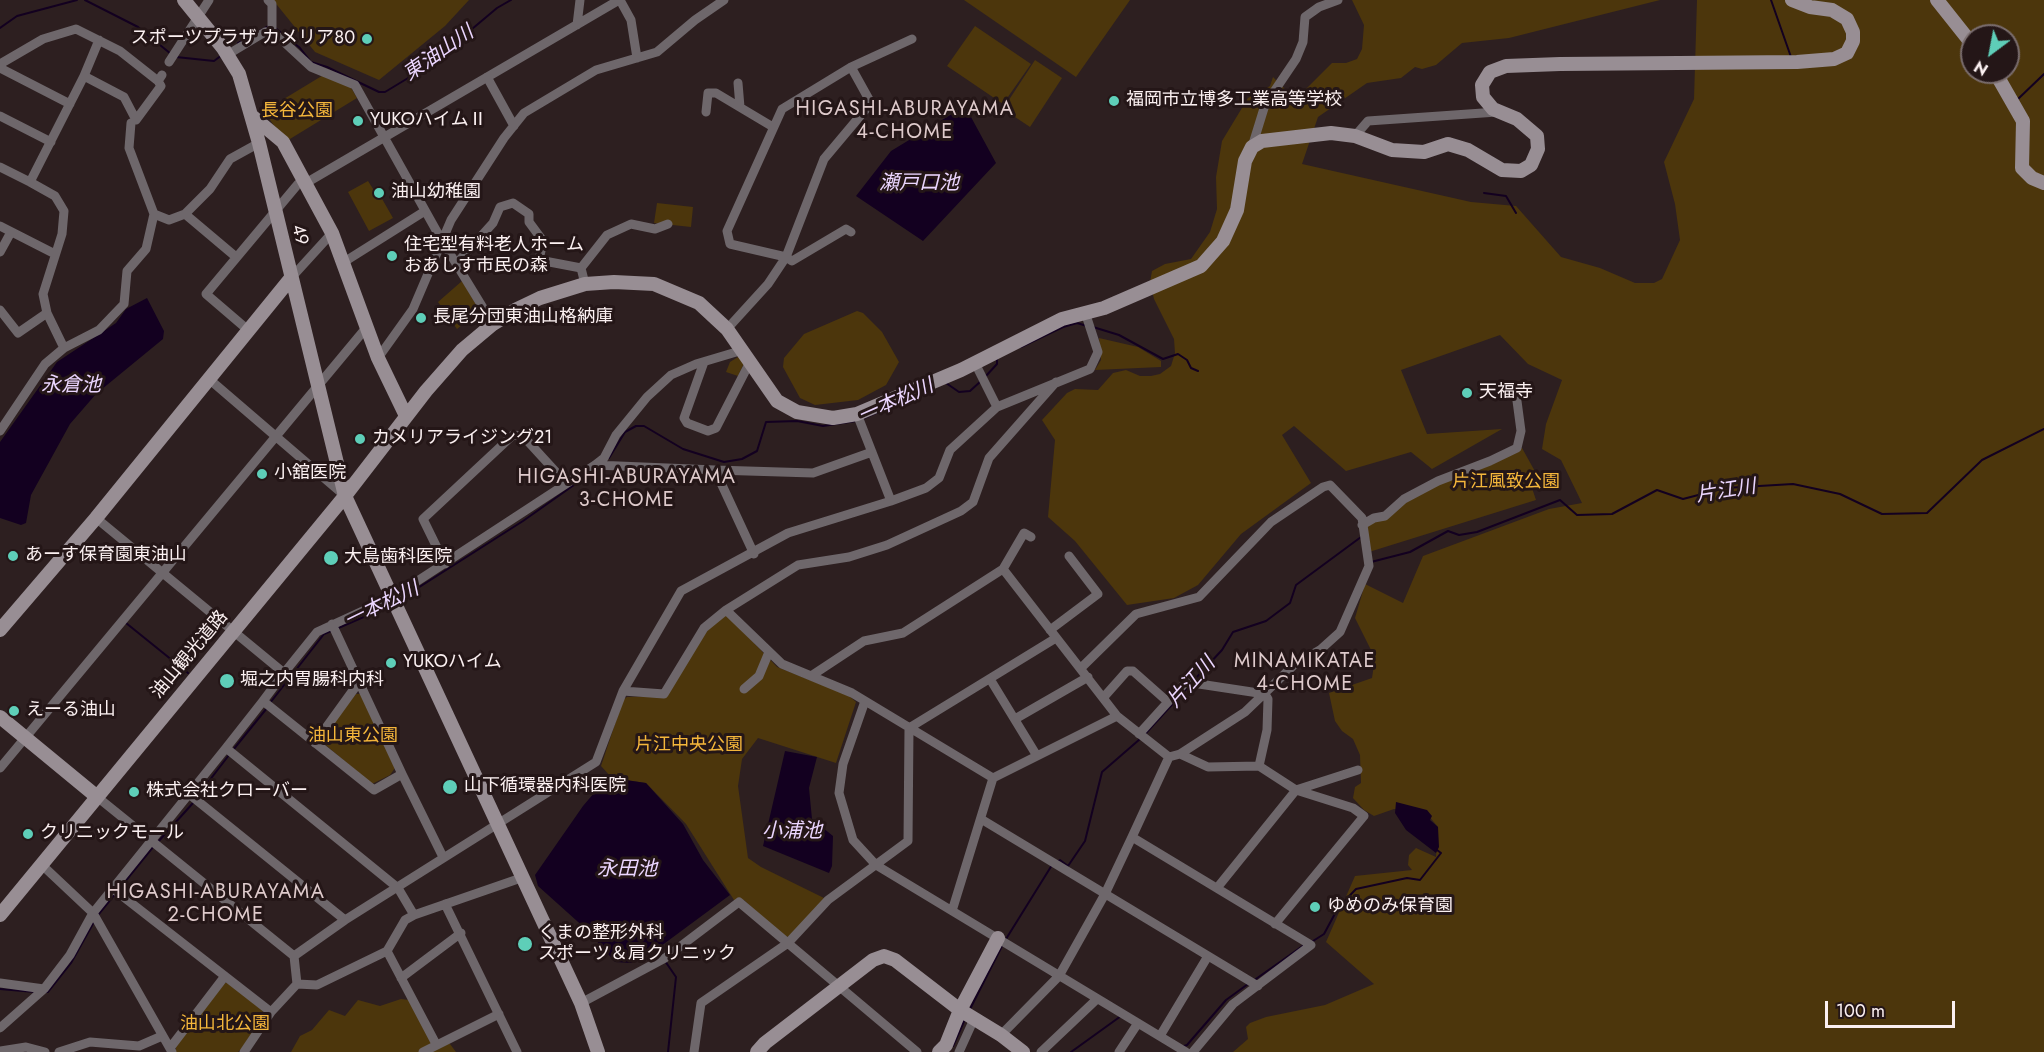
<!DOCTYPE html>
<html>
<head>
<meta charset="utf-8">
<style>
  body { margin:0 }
  #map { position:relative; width:2044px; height:1052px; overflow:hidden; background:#2d1f20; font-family:Jost,sans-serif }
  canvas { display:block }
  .north { position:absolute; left:1960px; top:24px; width:60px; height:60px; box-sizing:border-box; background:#241617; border:2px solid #7a6d6e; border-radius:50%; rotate:212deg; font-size:16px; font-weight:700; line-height:24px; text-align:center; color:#fbf0f1 }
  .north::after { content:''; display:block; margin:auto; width:21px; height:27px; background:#5eceb8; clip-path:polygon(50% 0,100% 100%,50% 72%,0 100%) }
  .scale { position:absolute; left:1825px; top:1001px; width:130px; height:27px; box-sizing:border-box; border:3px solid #fbf0f1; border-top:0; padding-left:8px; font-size:18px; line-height:21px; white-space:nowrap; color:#fbf0f1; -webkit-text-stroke:4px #241617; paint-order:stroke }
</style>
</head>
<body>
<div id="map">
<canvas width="2044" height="1052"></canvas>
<div class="north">N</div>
<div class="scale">100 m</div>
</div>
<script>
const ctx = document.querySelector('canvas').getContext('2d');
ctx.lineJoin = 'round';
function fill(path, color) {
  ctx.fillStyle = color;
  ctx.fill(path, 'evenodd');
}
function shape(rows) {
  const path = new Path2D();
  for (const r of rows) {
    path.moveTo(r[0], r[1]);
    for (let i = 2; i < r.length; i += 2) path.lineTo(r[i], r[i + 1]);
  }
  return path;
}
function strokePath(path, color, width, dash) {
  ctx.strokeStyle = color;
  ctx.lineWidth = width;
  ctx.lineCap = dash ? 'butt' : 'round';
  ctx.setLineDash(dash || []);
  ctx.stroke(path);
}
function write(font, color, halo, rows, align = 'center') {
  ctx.font = font + ' Jost,"Noto Sans JP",sans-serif';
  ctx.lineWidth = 6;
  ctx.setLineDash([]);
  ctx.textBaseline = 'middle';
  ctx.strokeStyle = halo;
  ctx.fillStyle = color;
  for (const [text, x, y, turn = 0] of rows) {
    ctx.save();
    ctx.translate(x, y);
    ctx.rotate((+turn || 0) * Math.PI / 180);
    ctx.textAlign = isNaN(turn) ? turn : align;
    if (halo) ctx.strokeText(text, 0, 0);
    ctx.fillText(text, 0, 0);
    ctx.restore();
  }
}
const green = shape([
  [273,0,469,0,445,26,379,80,315,52],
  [964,0,1130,0,1076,77],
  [1352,0,1660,0,1509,38,1462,43,1436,65,1422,69,1415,67,1401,78,1367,83,1318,117,1302,164,1471,202,1516,206,1561,257,1600,268,1635,283,1654,283,1662,279,1680,240,1675,204,1664,162,1694,99,1697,0,2044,0,2044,1052,1233,1052,1248,1039,1246,1027,1250,1023,1266,1017,1325,1005,1374,984,1326,942,1355,876,1412,870,1408,865,1409,855,1416,848,1436,857,1438,827,1428,815,1394,809,1374,816,1364,810,1353,798,1355,787,1361,783,1360,755,1353,739,1342,731,1335,721,1329,693,1372,678,1375,658,1355,618,1365,584,1403,603,1423,556,1549,509,1582,503,1561,460,1542,449,1546,424,1562,380,1528,364,1500,335,1401,370,1427,434,1502,429,1432,469,1411,452,1346,471,1294,426,1282,435,1311,483,1241,534,1198,585,1174,598,1127,605,1075,541,1048,517,1055,440,1042,420,1067,393,1075,389,1098,390,1113,373,1126,370,1140,376,1151,376,1160,374,1171,366,1175,353,1174,339,1154,299,1150,282,1152,271,1165,264,1191,259,1210,232,1217,209,1216,177,1222,141,1248,98,1270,86,1273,77,1287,91,1304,91,1332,63,1346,63,1357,59,1362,49,1364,25],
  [1972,36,2008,36,2008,72,1972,72],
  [975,26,1031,64,1003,104,947,66],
  [1035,60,1062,78,1030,127,1003,109],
  [325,74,350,86,357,98,285,142,264,111],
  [368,181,375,192,377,190,393,218,369,231,348,192],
  [657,203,693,207,691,227,654,223],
  [462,281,480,311,457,329,438,302],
  [857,311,863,313,882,332,899,362,886,385,858,400,815,405,800,398,783,367,784,358,804,334],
  [1099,338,1138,347,1161,361,1161,367,1095,370,1101,360],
  [741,355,746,359,738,376,726,372,730,362],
  [1522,448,1537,475,1531,485,1536,500,1369,552,1365,526,1437,484],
  [721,615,728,616,777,667,848,695,856,702,836,763,758,738,742,759,738,786,748,858,761,867,826,899,792,935,784,938,744,900,734,900,686,824,646,783,612,778,601,766,623,700,627,697,663,696,707,631],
  [356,694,361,694,395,768,390,775,372,784,322,742,321,738],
  [225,983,229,983,263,1011,261,1019,242,1048,238,1052,176,1052,176,1044],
  [401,999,409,1000,430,1040,450,1044,456,1052,291,1052,300,1036,312,1030,329,1010,345,1016,358,1000,380,1006]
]);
const water = shape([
  [965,106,996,163,923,241,856,196,891,151],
  [147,298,164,331,163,339,96,394,70,424,31,495,26,523,21,525,0,518,0,442,57,362,116,323,126,309],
  [785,751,817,757,809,788,812,819,833,836,832,866,829,873,763,846],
  [612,778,646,783,683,824,703,860,730,895,657,949,631,963,615,962,587,930,538,886,535,875,583,806,600,786],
  [1396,802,1427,810,1432,816,1430,820,1438,827,1439,847,1436,853,1406,830,1395,813]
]);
const stream = shape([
  [85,0,138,27,171,54],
  [1771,0,1791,57],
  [274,27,300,48,311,62,327,67,379,92,385,92,428,66,497,8,511,0],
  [0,28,17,16,77,0],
  [238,43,270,25],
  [176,57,214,61,222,55],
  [2018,99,2044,74],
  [1484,193,1506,196,1516,213],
  [1093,327,1119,335,1163,359,1178,354,1187,360,1191,368,1198,371],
  [1021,347,1063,327,1077,323,1087,326],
  [985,377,997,364,997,359],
  [946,383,959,392,970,391,981,381],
  [862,419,878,412],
  [609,458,625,432,636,426,644,426,683,449,724,462,742,459,757,451,766,422,797,421,823,426,856,421],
  [1371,562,1410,552,1448,531,1459,535,1477,532,1560,500,1577,515,1612,514,1657,490,1683,499,1725,488,1793,484,1840,494,1882,514,1927,513,1982,460,2044,429],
  [399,600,523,521,598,468],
  [126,623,188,673],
  [336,629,389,606],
  [1195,679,1222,650,1233,632,1266,621,1290,603,1296,585,1361,537],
  [270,703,324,634,331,631],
  [1146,733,1189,686],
  [233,750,267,708],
  [196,798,229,755],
  [157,843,193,803],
  [1057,862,1060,860,1068,866,1085,841,1102,772,1140,739],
  [119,889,153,847],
  [98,915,115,894],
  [1006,939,1052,865],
  [1313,941,1324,934,1338,908,1356,889,1407,878,1420,880,1441,853,1437,850],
  [657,949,662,956],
  [665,961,676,977,668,1052],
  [1253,981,1304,945],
  [0,989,35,992],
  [44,992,48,992,71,963,95,920],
  [969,1011,1003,944],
  [953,1046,965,1019],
  [1184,1046,1187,1045,1226,1000,1248,984],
  [1071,1052,1121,1016]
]);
const street = shape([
  [268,0,272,4,272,31],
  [620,0,631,20,637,58],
  [577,25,580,0],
  [227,55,265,32,272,31,311,67,355,85,441,239,493,324],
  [169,62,209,0],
  [0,64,43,39,76,29,120,51,158,81],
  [0,68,70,104],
  [84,76,99,40],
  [487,77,514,126],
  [738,83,740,107],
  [706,112,708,93,716,93,773,127],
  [0,116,51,142],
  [1355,136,1368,121,1497,112],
  [1252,147,1265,105,1296,59,1303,42,1305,17,1319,7,1338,0],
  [0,167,30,182],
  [154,214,169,220,185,214,210,189,230,159,259,143],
  [185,214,236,257],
  [0,226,55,254],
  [851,232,846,229,792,261,786,257,730,244,727,231,782,109,851,67,912,39],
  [0,252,11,232],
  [344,262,425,211],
  [456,264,493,223,500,207,513,203,529,214,529,222,543,241,539,260,581,268],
  [291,278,332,233],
  [585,284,581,268,607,235,631,224,655,229,668,224],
  [0,310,18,333,47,313],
  [727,329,768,284,786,257,824,159,871,103,851,67],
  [248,330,206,294,298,184,306,183,619,0],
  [64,348,99,330,124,304,127,271,146,249,154,214,129,148,131,123],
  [378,358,413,309,451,220,504,138,524,113,596,70,657,52,695,20,724,0],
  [704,362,684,418,687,423,708,431,716,428,750,362],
  [975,363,997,407],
  [209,379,344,495],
  [0,431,45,364,64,348,47,313,43,294,62,234,64,211,55,196,30,182,84,76,124,97,136,120,161,86,158,81,162,75],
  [595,465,715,470,754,554],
  [715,470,813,473,872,452],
  [891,501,926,488,939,478,950,450,997,407,1090,369,1098,352,1085,312],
  [96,518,284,673,263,701,374,790,402,774,443,857],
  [1362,525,1374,518,1385,516,1404,499,1438,481,1490,461,1517,448,1521,431,1517,401],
  [1031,537,1024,533,1003,569,1117,716,1169,757],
  [445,564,423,519,513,435,523,436,566,483],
  [332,624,402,774],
  [1050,630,1098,594,1069,556],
  [1081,668,1136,614,1199,597,1271,522,1323,487,1330,485,1362,518,1369,566,1340,632,1320,650,1294,665,1245,712,1180,754,1169,757,1132,837],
  [284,673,317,632,393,597,595,465,604,458,616,435,647,397,671,375,696,364,743,350],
  [811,676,864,641,903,633,1003,569],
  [990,679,1037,756],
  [744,689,759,676,769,652],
  [623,691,664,694,704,628,726,610],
  [1103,698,1127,671,1133,671,1168,702],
  [263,701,226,748,398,888,414,915],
  [865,701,843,764,839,793,853,840,876,865,1186,1052],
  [1015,719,1088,677],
  [1139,734,1186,682,1265,694,1268,699,1267,730,1259,766,1296,790,1353,808,1364,816,1275,924],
  [315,743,359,682],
  [1180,754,1208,767,1259,766],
  [0,768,366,328],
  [993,778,852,693,782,664,726,610,798,565,849,557,887,545,961,511,973,502,989,458,1056,382],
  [189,794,345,920],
  [96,796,294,956],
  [981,819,1258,986],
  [42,865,93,913,172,1052],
  [112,888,271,1012],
  [1217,888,1296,790,1358,770],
  [445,904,517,1052],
  [952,911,993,778,1117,716],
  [387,951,436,1044],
  [401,978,461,933],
  [0,983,44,989],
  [297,984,317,985,387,951,405,920,414,915,521,878],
  [581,1003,665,958,739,902,917,1052],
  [0,1028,44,989,70,955,93,913,226,748],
  [1001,1035,1059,976,1105,894,1132,837,1311,945,1233,1004,1193,1052],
  [1160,1036,1208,956],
  [170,1048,225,976],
  [0,1051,26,1047,45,1052],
  [59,1052,90,1042,139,1046,162,1036],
  [244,1052,271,1012,297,984,294,956,345,920,596,762,623,691,681,591,788,533,891,501,857,414],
  [423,1052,499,1014],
  [694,1052,701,1003,788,943,828,900,908,841,909,728,1056,638],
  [959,1052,974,1019],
  [1041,1052,1097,999],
  [1119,1052,1138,1023]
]);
const secondary = shape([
  [184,0,223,48,239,74,259,143,345,496,581,1003,598,1052],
  [1937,0,1972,44],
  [1995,72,2023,121,2022,168,2032,178,2044,183],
  [252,116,283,142,332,233,378,358,406,416],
  [0,630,96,518,291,278],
  [0,717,96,796],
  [0,915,345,496,426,391,462,350,493,324,517,309,540,298,585,284,614,282,654,284,699,303,727,329,777,401,797,412,833,418,857,414,961,370,1062,319,1104,308,1201,266,1223,241,1237,210,1245,161,1252,147,1262,141,1331,133,1355,136,1392,150,1424,152,1448,144,1468,150,1502,170,1521,171,1531,165,1538,149,1537,136,1517,119,1493,109,1483,97,1482,85,1490,72,1506,66,1560,64,1797,62,1834,59,1847,53,1853,41,1853,32,1847,19,1832,10,1810,7,1792,0],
  [757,1052,765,1043,873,960,884,956,895,960,960,1010,1001,1035,1023,1052],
  [939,1052,946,1045,960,1010,998,938]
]);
const markers = [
  [367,39,6,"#5eceb8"],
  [1114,101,6,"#5eceb8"],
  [358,121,6,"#5eceb8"],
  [379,193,6,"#5eceb8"],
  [392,256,6,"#5eceb8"],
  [421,318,6,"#5eceb8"],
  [1467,393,6,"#5eceb8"],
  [360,439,6,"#5eceb8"],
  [262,474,6,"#5eceb8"],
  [13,556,6,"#5eceb8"],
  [331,558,8,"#5eceb8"],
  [391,663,6,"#5eceb8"],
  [227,681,8,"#5eceb8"],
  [14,711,6,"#5eceb8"],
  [450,787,8,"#5eceb8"],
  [134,792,6,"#5eceb8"],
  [28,834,6,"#5eceb8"],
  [1315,907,6,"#5eceb8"],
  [525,944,8,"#5eceb8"]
];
const poiNames = [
  ["スポーツプラザ カメリア８０",355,39,"right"],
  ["福岡市立博多工業高等学校",1126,101],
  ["YUKOハイムⅡ",370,121],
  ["油山幼稚園",391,193],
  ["住宅型有料老人ホーム",404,246],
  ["おあしす市民の森",404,267],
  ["長尾分団東油山格納庫",433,318],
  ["天福寺",1479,393],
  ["カメリアライジング21",372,439],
  ["小舘医院",274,474],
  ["あーす保育園東油山",25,556],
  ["大島歯科医院",344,558],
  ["YUKOハイム",403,663],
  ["堀之内胃腸科内科",240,681],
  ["えーる油山",26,711],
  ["山下循環器内科医院",464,787],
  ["株式会社クローバー",146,792],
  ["クリニックモール",40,834],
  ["ゆめのみ保育園",1327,907],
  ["くまの整形外科",538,934],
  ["スポーツ＆肩クリニック",538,955]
];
const parkNames = [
  ["長谷公園",297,112],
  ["片江風致公園",1506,483],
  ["油山東公園",353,737],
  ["片江中央公園",689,746],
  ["油山北公園",225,1025]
];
const streetNames = [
  ["49",299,235,76],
  ["油山観光道路",190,655,-50]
];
const waterNames = [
  ["東油山川",439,54,-35],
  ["瀬戸口池",919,184],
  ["永倉池",71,386],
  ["一本松川",896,402,-24],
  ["片江川",1726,492,-9],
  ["一本松川",382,606,-26],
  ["片江川",1192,683,-48],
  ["小浦池",792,832],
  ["永田池",627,870]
];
const neighbourhoodNames = [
  ["HIGASHI-ABURAYAMA",905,110],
  ["4-CHOME",905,133],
  ["HIGASHI-ABURAYAMA",627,478],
  ["3-CHOME",627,501],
  ["MINAMIKATAE",1305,662],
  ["4-CHOME",1305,685],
  ["HIGASHI-ABURAYAMA",216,893],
  ["2-CHOME",216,916]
];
fill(green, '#4c360c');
fill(water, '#130020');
strokePath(stream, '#130020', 2);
strokePath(street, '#6e676b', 9);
strokePath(secondary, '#988e94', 14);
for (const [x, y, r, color] of markers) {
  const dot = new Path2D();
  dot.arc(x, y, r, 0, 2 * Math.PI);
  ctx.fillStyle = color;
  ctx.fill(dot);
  strokePath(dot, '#241617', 2);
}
write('18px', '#fbf0f1', '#241617', poiNames, 'left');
write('18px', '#f4b63b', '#241617', parkNames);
write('18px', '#fbf0f1', '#241617', streetNames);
write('italic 20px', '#ebd6ff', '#241617', waterNames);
ctx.letterSpacing = '1.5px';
write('20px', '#decacb', '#241617', neighbourhoodNames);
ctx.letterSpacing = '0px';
</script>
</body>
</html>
